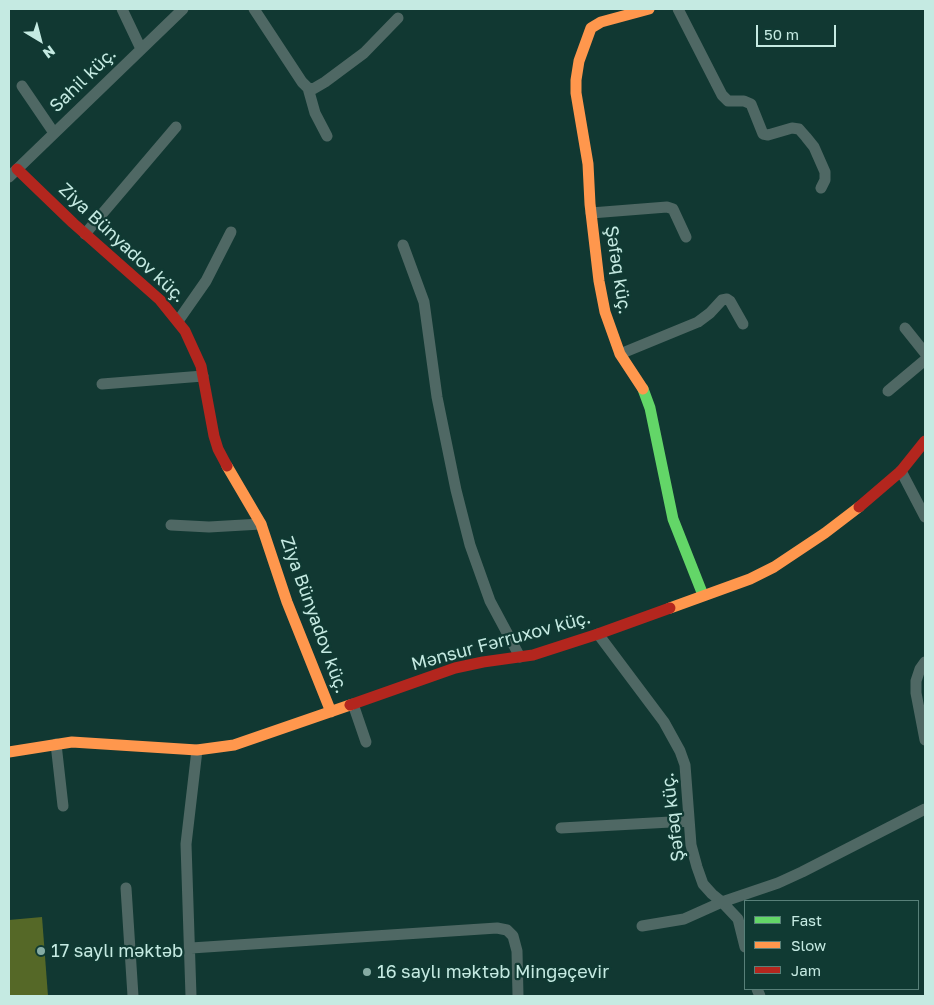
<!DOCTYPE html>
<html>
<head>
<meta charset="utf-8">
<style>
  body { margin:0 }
  #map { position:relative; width:934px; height:1005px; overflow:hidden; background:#113832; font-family:"Golos Text",sans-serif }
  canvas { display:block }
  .frame { position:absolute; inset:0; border:10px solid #c5eae2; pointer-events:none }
  .legend { position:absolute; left:744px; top:900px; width:175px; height:90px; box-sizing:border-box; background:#103a33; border:1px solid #588079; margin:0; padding:6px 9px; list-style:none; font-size:15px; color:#c5eae2 }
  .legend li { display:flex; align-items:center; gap:10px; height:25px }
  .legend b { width:25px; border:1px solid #588079 }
  .north { position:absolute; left:15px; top:15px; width:50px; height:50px; -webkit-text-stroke:4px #103a33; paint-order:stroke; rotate:143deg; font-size:14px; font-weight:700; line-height:20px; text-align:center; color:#c5eae2 }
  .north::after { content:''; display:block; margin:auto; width:18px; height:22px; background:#c5eae2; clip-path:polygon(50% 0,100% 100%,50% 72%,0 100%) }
  .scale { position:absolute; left:756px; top:25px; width:80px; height:22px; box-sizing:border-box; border:2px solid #c5eae2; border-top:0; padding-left:6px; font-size:15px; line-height:18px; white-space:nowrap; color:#c5eae2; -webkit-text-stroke:4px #103a33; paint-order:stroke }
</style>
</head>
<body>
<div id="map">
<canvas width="934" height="1005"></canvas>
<div class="frame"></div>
<ul class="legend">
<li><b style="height:6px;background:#63d668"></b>Fast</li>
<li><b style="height:6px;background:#ff974d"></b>Slow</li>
<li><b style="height:6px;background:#b3261e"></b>Jam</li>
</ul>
<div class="north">N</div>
<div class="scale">50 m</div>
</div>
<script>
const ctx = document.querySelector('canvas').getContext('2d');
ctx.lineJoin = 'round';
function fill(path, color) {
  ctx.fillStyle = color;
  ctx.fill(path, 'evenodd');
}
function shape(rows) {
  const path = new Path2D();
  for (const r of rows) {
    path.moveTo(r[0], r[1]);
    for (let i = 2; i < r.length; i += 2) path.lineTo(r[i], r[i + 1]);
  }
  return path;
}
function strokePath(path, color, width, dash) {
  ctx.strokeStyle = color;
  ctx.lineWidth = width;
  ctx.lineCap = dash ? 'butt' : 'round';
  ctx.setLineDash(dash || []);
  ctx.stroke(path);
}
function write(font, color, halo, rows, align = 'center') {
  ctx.font = font + ' "Golos Text",sans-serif';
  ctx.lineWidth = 4.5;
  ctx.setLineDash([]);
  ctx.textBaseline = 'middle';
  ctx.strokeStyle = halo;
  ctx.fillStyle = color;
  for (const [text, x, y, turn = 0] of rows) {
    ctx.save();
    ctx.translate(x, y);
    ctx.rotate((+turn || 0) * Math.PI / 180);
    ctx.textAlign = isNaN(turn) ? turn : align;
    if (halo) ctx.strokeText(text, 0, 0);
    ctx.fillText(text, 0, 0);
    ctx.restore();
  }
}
const green = shape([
  [42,917,48,996,9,996,9,920]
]);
const street = shape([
  [122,9,141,49],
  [254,9,302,82,308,88,313,89,325,82,364,53,398,18],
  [678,9,722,95,728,101,744,101,751,104,763,134,768,135,792,128,799,129,806,137,814,147,825,172,825,180,821,188],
  [22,86,54,133],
  [308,88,315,113,327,136],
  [9,177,183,9],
  [591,213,667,207,673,209,686,237],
  [85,234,176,127],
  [403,245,424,302,437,397,456,490,470,545,490,601,520,657],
  [178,321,206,281,231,232],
  [905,328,925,353],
  [620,354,698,322,710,313,722,300,727,299,730,301,743,324],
  [102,384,203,376],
  [888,391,925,360],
  [901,471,925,517],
  [171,525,209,527,261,524],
  [598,634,664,722,680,751,685,765,691,845,697,867,703,884,712,894,722,902,738,919,745,947],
  [925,662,920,669,916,681,916,693,925,740],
  [353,704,366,742],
  [56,744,63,806],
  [561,828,689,821],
  [126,888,133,996],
  [642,926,684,919,722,902,778,883,802,872,925,809],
  [191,948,497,928,507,930,513,936,517,951,518,996],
  [757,989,760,996],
  [191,996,186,844,197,750]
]);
const fast = shape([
  [643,389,650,408,673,519,703,595]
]);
const slow = shape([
  [643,389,620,354,605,312,599,281,590,204,588,164,576,93,576,80,579,61,591,28,601,22,649,9],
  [227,466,261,524,287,602,331,712],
  [670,608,750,579,774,567,825,533,859,507],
  [9,752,72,742,197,750,234,745,350,705]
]);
const jam = shape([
  [17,169,73,223,160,300,185,331,201,366,214,436,218,449,227,466],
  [859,507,901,471,925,441],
  [350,705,455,668,483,662,533,655,598,634,670,608]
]);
const markers = [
  [41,951,5,"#86aca4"],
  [367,972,5,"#86aca4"]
];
const streetNames = [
  ["Sahil küç.",83,80,-44],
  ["Ziya Bünyadov küç.",122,243,43],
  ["Şəfəq küç.",618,270,81],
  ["Ziya Bünyadov küç.",314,615,70],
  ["Mənsur Fərruxov küç.",501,641,-15],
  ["Şəfəq küç.",673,817,-97]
];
const poiNames = [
  ["17 saylı məktəb",51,951],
  ["16 saylı məktəb Mingəçevir",377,972]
];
fill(green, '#556827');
strokePath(street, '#4f6864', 11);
strokePath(fast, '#63d668', 11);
strokePath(slow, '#ff974d', 11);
strokePath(jam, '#b3261e', 11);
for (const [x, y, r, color] of markers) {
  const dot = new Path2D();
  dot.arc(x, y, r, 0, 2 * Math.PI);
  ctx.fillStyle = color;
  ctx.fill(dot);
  strokePath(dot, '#103a33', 2);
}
write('18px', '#c5eae2', '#103a33', streetNames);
write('18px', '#c5eae2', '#103a33', poiNames, 'left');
</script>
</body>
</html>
